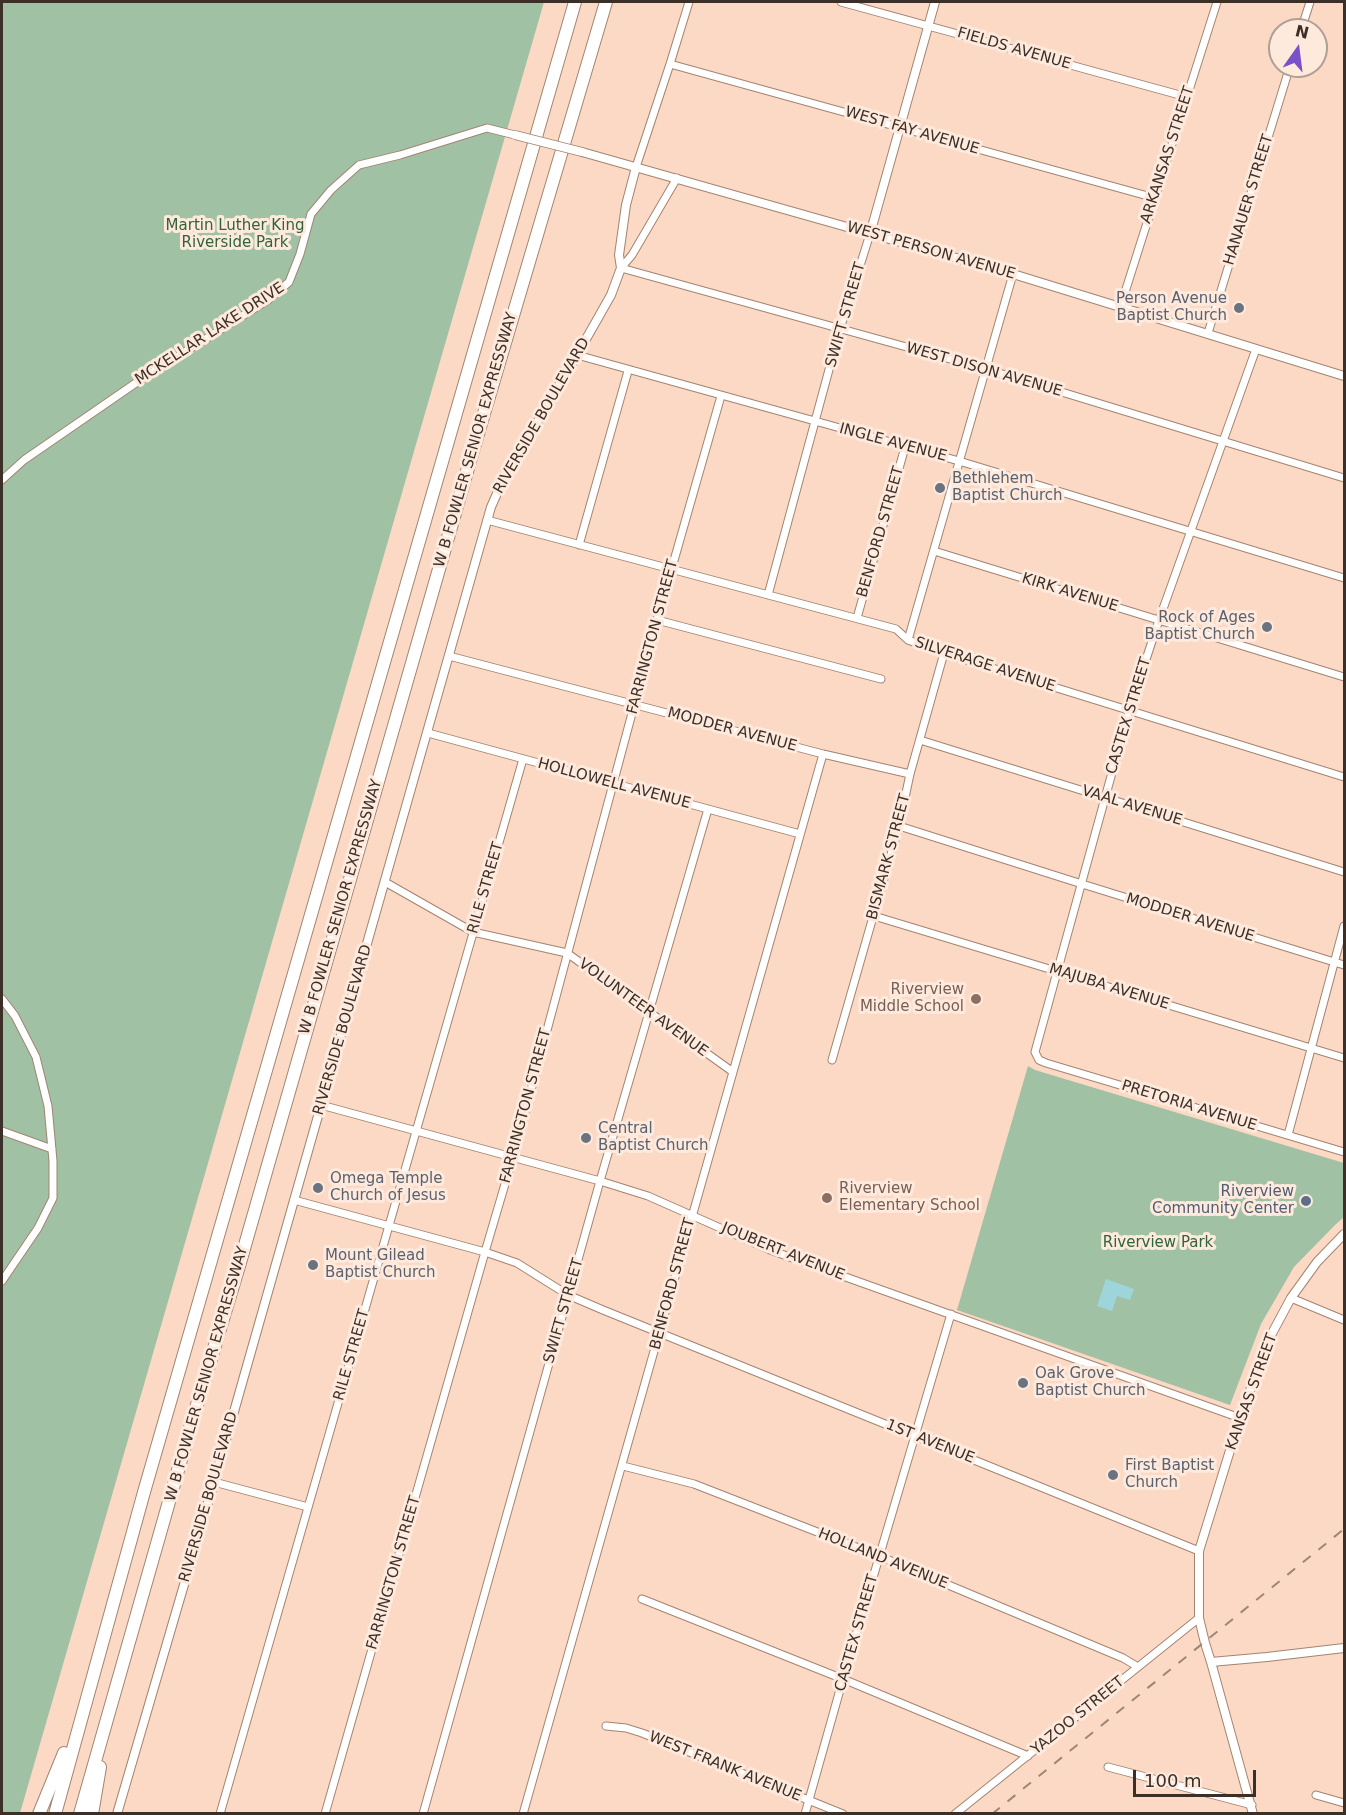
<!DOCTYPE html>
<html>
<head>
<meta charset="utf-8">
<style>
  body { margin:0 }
  #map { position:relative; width:1346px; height:1815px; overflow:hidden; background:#fbd9c4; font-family:"DejaVu Sans",sans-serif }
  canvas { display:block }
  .frame { position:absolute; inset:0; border:3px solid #3c2f27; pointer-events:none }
  .north { position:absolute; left:1268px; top:18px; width:60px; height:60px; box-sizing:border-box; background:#fee9dd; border:2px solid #b09f94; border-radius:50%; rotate:14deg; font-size:16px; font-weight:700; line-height:24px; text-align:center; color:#3c2f27 }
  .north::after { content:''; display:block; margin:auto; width:21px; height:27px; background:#7c50c9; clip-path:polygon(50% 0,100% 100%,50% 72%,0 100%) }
  .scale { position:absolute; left:1133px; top:1770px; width:123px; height:27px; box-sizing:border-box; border:3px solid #3c2f27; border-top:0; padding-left:8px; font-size:18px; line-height:21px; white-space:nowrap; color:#3c2f27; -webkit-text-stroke:4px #fee9dd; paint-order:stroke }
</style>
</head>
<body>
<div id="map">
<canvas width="1346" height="1815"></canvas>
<div class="frame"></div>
<div class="north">N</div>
<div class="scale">100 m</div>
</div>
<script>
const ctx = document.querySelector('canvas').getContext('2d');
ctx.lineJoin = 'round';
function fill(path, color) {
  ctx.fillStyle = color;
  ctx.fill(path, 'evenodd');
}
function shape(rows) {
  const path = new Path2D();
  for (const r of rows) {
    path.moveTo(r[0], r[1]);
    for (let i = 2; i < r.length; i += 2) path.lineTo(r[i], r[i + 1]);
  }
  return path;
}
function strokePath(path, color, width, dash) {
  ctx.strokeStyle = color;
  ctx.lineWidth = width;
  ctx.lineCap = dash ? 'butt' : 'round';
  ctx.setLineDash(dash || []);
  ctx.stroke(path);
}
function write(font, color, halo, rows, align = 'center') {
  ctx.font = font + ' "DejaVu Sans",sans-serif';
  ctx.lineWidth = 6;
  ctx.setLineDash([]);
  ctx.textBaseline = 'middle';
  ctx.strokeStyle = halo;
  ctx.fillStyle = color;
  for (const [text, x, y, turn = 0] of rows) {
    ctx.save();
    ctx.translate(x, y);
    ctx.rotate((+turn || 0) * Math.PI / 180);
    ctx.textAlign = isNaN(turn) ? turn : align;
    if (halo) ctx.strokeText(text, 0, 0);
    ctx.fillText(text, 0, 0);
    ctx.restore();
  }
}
const green = shape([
  [2,2,544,2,20,1813,2,1814],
  [1028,1066,1035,1070,1344,1163,1344,1217,1335,1225,1294,1267,1261,1324,1230,1405,957,1310]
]);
const water = shape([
  [1106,1279,1134,1289,1130,1300,1117,1296,1112,1311,1097,1306]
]);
const minor = shape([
  [841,2,1187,97],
  [1301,30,1310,2],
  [670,64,1155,198],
  [636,167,670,64,689,2],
  [677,178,632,255,621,268,986,369,1344,478],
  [1120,308,1217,2],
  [1208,333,1290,66],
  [1256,349,1159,620,1129,711,1035,1052,1039,1060,1046,1063,1344,1152],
  [577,355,959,461,1344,578],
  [2,480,24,460,143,378,268,300,289,282,300,254,311,214,331,190,359,165,400,155,487,128,515,135],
  [487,520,896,629,908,640,944,653,1344,777],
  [579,545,628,371],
  [934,551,1344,677],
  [768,595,840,329,870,234],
  [857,618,905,447],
  [657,620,881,679],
  [908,640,1013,274],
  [449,656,823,754,910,774],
  [428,733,800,834],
  [920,740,1344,872],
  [899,826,1082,884,1344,965],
  [385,882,473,932,567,953,733,1072],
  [874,916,1344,1058],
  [2,999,15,1016,36,1057,48,1106,53,1161,53,1198,38,1228,2,1281],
  [832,1060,899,826,910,774,944,653],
  [321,1105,600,1181,648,1196,770,1250,1240,1418],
  [2,1131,52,1149],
  [1288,1135,1344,926],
  [294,1200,485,1252,517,1263,568,1295,603,1310,1199,1551],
  [1291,1298,1344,1320],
  [623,1466,694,1484,879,1556,1123,1658,1138,1667],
  [214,1482,308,1507],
  [642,1599,843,1679,1028,1756],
  [606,1726,626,1728,642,1733,843,1814],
  [1108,1767,1252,1805],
  [1316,1795,1344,1803],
  [220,1814,523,759],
  [325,1814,485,1252,513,1157,657,620,721,396],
  [423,1814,600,1181,708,809],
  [523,1814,823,754],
  [805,1814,843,1679,951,1314],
  [955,1814,1199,1618]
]);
const tertiary = shape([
  [582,152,1013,274,1344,376],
  [870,234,935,2],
  [1211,1662,1267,1657,1344,1648],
  [117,1814,214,1482,491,507,503,480,577,355,611,295,621,268,619,255,626,205,636,167],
  [1253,1814,1211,1662,1205,1643,1199,1618,1199,1551,1240,1418,1269,1339,1291,1298,1317,1262,1344,1234]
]);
const motorway = shape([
  [39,1814,64,1753],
  [55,1814,144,1492,575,2],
  [80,1814,190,1428,239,1266,472,454,606,2],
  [92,1814,100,1767]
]);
const rail = shape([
  [992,1814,1344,1529]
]);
const tertiaryBridge = shape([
  [515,135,582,152]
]);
const markers = [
  [1239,308,6,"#6b7280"],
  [940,488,6,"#6b7280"],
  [1267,627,6,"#6b7280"],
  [976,999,6,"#8d6e63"],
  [586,1138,6,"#6b7280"],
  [318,1188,6,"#6b7280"],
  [827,1198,6,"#8d6e63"],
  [1306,1201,6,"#5c6f8a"],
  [313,1265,6,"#6b7280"],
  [1023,1383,6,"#6b7280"],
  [1113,1475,6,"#6b7280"]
];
const streetNames = [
  ["FIELDS AVENUE",1014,49,16],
  ["WEST FAY AVENUE",912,131,16],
  ["ARKANSAS STREET",1168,155,-72],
  ["HANAUER STREET",1249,200,-73],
  ["WEST PERSON AVENUE",931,251,16],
  ["SWIFT STREET",846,315,-74],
  ["MCKELLAR LAKE DRIVE",210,334,-33],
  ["WEST DISON AVENUE",984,370,16],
  ["RIVERSIDE BOULEVARD",542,416,-60],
  ["W B FOWLER SENIOR EXPRESSWAY",476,440,-74],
  ["INGLE AVENUE",893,443,15],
  ["BENFORD STREET",881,532,-74],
  ["KIRK AVENUE",1070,593,17],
  ["FARRINGTON STREET",653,637,-75],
  ["SILVERAGE AVENUE",985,665,18],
  ["CASTEX STREET",1129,716,-73],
  ["MODDER AVENUE",732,730,15],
  ["HOLLOWELL AVENUE",614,784,15],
  ["VAAL AVENUE",1132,806,17],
  ["BISMARK STREET",889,857,-75],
  ["RILE STREET",486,888,-74],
  ["W B FOWLER SENIOR EXPRESSWAY",341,907,-74],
  ["MODDER AVENUE",1190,918,17],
  ["MAJUBA AVENUE",1109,987,17],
  ["VOLUNTEER AVENUE",643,1008,36],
  ["RIVERSIDE BOULEVARD",343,1030,-74],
  ["FARRINGTON STREET",526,1106,-75],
  ["PRETORIA AVENUE",1189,1106,17],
  ["JOUBERT AVENUE",783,1252,22],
  ["BENFORD STREET",673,1284,-75],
  ["SWIFT STREET",564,1311,-74],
  ["RILE STREET",352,1355,-74],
  ["W B FOWLER SENIOR EXPRESSWAY",207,1374,-74],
  ["KANSAS STREET",1252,1392,-70],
  ["1ST AVENUE",930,1442,22],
  ["RIVERSIDE BOULEVARD",209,1497,-74],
  ["HOLLAND AVENUE",883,1559,22],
  ["FARRINGTON STREET",394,1573,-74],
  ["CASTEX STREET",857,1633,-74],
  ["YAZOO STREET",1078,1716,-39],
  ["WEST FRANK AVENUE",725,1767,22]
];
const parkNames = [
  ["Martin Luther King",235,226],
  ["Riverside Park",235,243],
  ["Riverview Park",1158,1243]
];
const worshipNames = [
  ["Person Avenue",1227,299,"right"],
  ["Baptist Church",1227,316,"right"],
  ["Bethlehem",952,479],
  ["Baptist Church",952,496],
  ["Rock of Ages",1255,618,"right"],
  ["Baptist Church",1255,635,"right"],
  ["Central",598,1129],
  ["Baptist Church",598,1146],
  ["Omega Temple",330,1179],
  ["Church of Jesus",330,1196],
  ["Mount Gilead",325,1256],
  ["Baptist Church",325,1273],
  ["Oak Grove",1035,1374],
  ["Baptist Church",1035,1391],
  ["First Baptist",1125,1466],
  ["Church",1125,1483]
];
const educationNames = [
  ["Riverview",964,990],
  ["Middle School",964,1007],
  ["Riverview",839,1189,"left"],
  ["Elementary School",839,1206,"left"]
];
const serviceNames = [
  ["Riverview",1294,1192],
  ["Community Center",1294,1209]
];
fill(green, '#a1c1a5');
fill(water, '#9dd5da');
strokePath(minor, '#a38471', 9);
strokePath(tertiary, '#a38471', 10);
strokePath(motorway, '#a38471', 14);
strokePath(minor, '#fff', 7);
strokePath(tertiary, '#fff', 8);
strokePath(motorway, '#fff', 12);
strokePath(rail, '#9e8677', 2, [10, 10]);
strokePath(tertiaryBridge, '#a38471', 10, []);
strokePath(tertiaryBridge, '#fff', 8);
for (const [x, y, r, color] of markers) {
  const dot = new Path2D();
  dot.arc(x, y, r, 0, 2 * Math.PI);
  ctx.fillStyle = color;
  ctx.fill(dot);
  strokePath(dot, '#fee9dd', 2);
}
write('15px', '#3c2f27', '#fee9dd', streetNames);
write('15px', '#30643a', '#fee9dd', parkNames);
write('15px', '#5b616d', '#fee9dd', worshipNames, 'left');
write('15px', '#785e54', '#fee9dd', educationNames, 'right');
write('15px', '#4e5e75', '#fee9dd', serviceNames, 'right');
</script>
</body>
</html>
